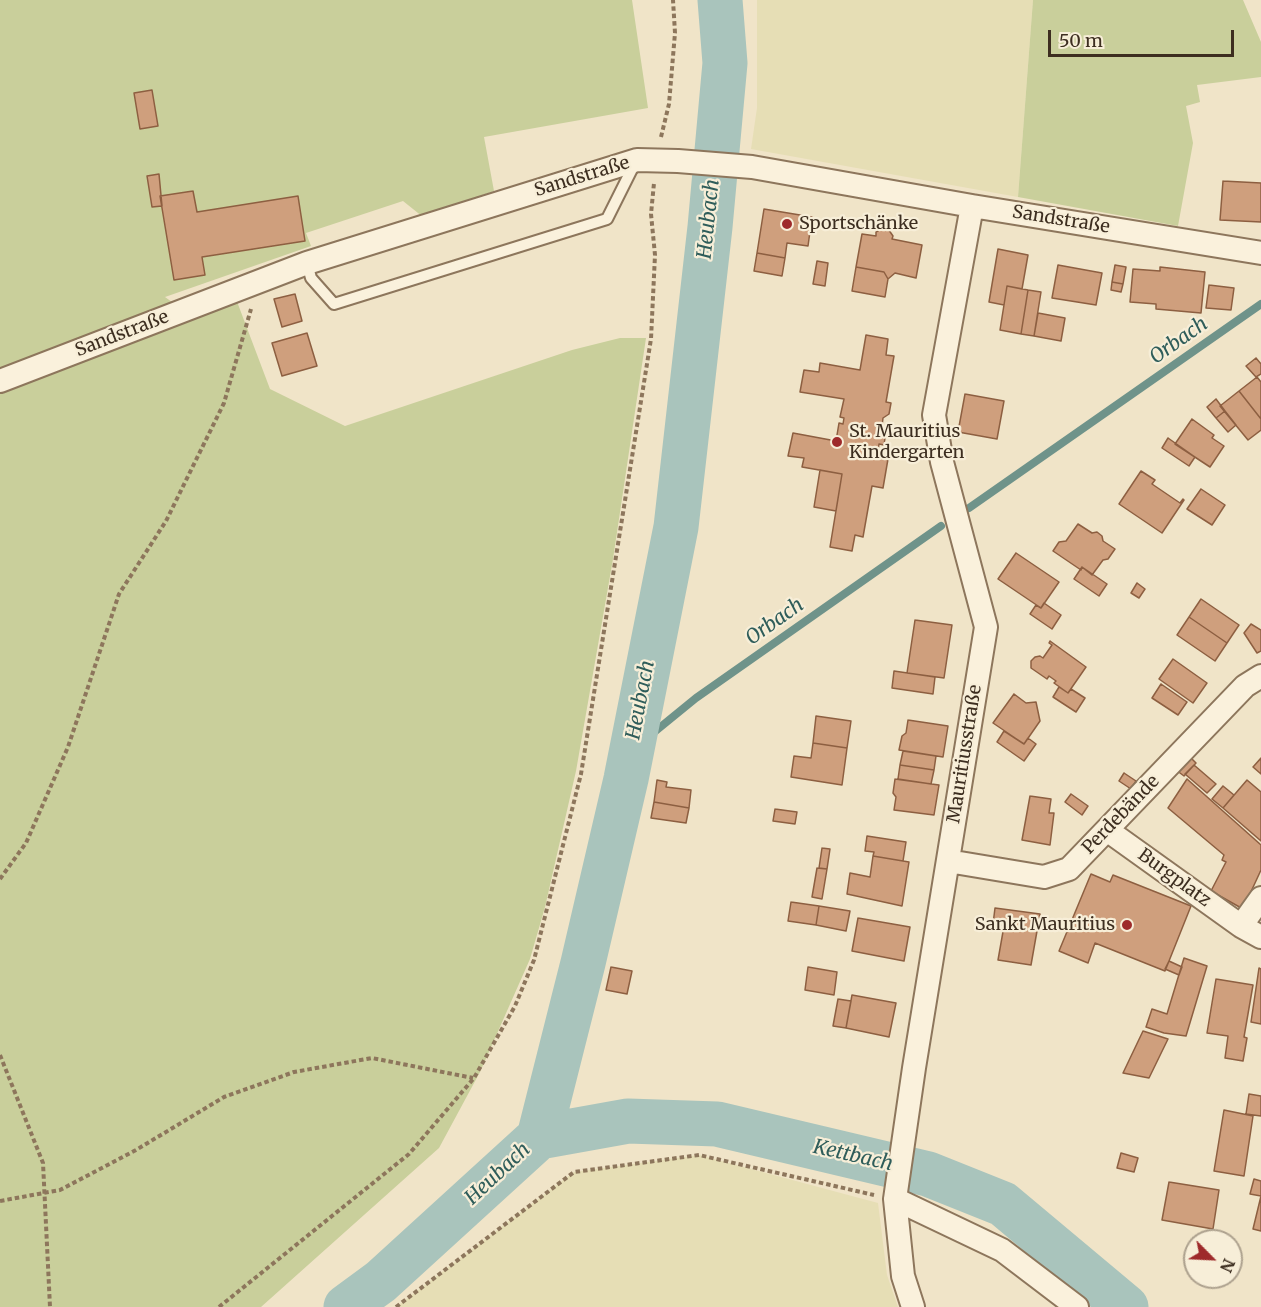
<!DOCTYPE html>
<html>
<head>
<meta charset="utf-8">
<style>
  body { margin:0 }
  #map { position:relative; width:1261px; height:1307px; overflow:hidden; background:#f0e4c8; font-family:Merriweather,serif }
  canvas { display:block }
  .north { position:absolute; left:1183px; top:1229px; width:60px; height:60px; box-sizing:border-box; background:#f7eed8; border:2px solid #ada18e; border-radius:50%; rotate:114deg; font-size:16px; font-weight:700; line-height:24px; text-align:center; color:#3d2e20 }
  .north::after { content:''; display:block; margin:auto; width:21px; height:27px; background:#9e2a2b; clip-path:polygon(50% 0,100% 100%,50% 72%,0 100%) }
  .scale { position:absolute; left:1048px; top:30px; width:186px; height:27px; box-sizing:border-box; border:3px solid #3d2e20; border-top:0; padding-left:8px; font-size:18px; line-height:21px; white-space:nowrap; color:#3d2e20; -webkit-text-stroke:4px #f7eed8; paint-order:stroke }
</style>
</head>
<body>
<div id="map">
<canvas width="1261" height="1307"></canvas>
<div class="north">N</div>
<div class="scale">50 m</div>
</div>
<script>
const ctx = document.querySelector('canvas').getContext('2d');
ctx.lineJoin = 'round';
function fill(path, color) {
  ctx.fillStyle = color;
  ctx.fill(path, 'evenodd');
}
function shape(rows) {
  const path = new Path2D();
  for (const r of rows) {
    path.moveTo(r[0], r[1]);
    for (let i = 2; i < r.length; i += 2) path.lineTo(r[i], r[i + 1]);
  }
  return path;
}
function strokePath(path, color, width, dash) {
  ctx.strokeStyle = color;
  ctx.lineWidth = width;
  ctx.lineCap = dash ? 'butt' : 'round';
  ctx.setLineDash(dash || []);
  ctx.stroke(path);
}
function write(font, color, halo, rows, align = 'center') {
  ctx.font = font + ' Merriweather,serif';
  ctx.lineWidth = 4.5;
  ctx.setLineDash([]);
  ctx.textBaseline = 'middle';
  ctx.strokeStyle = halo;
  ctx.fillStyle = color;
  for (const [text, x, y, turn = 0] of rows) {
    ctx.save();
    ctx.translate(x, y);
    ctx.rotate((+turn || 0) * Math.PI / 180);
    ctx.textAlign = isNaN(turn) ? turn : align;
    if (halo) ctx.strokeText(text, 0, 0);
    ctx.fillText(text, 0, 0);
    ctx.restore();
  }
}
const farmland = shape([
  [757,0,1033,0,1018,197,751,149,757,108],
  [699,1155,878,1203,887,1275,898,1307,396,1307,574,1172]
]);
const green = shape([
  [0,0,632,0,648,108,484,137,494,191,423,217,403,201,306,233,311,246,165,297,183,310,233,291,270,389,345,426,572,350,620,338,646,338,613,559,576,771,545,907,530,959,480,1072,439,1148,261,1307,0,1307],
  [1033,0,1243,0,1261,42,1261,77,1197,85,1200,102,1186,106,1193,143,1178,226,1018,197]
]);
const stream = shape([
  [969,508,1261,304],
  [631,751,696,698,941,526]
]);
const river = shape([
  [539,1137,628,1121,717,1124,928,1174,1003,1204,1126,1307],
  [346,1307,380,1282,539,1137,583,963,626,779,676,527,710,227,725,63,720,0]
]);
const building = shape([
  [152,90,158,126,140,129,134,93,152,90],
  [159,174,162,206,152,207,147,176,159,174],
  [1223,181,1261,183,1261,222,1220,220,1223,181],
  [193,191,197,212,298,196,305,241,202,257,205,275,174,280,160,196,193,191],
  [764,209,812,217,808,246,787,243,785,258,757,253,764,209],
  [886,226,893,236,892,239,922,245,916,278,895,273,888,279,884,272,856,267,862,234,876,236,876,232,886,226],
  [998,249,1028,255,1022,289,1007,286,1004,305,989,302,998,249],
  [757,253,785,258,782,276,754,271,757,253],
  [817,261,828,263,825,286,813,284,817,261],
  [1058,265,1102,273,1096,305,1052,298,1058,265],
  [1115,265,1126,267,1123,284,1112,282,1115,265],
  [856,267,884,272,888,279,885,297,852,291,856,267],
  [1160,267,1205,272,1201,313,1156,309,1156,304,1130,302,1133,269,1160,271,1160,267],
  [1112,282,1123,284,1121,292,1111,290,1112,282],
  [1209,285,1234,288,1231,310,1206,308,1209,285],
  [1007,286,1028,290,1021,334,1000,330,1007,286],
  [1028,290,1041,292,1034,336,1021,334,1028,290],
  [295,294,302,321,282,327,274,299,295,294],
  [1038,313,1065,318,1061,341,1034,336,1038,313],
  [307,333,317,366,282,376,272,343,307,333],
  [866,335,888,339,886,355,894,356,886,402,891,403,889,414,883,418,882,426,886,431,884,445,879,444,877,457,888,459,883,488,872,486,863,537,855,535,852,551,830,547,842,474,802,467,804,458,788,456,793,433,836,441,839,423,843,424,844,418,840,417,844,399,800,392,804,370,819,372,820,363,860,370,866,335],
  [1256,358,1261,364,1261,374,1256,377,1246,366,1256,358],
  [1257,377,1261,382,1261,419,1239,391,1257,377],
  [1239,391,1261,419,1261,430,1248,440,1220,406,1239,391],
  [965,394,1004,401,997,439,958,432,965,394],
  [1216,399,1225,411,1216,418,1207,407,1216,399],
  [1225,411,1236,425,1228,432,1216,418,1225,411],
  [1192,419,1214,435,1212,438,1224,446,1210,467,1175,444,1192,419],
  [1168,438,1195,457,1189,466,1162,448,1168,438],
  [820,470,842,474,836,511,814,507,820,470],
  [1141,471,1155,480,1152,484,1180,503,1183,499,1184,500,1162,533,1119,504,1141,471],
  [1201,489,1225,505,1212,525,1187,509,1201,489],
  [1078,524,1092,533,1097,532,1102,536,1103,541,1115,549,1108,559,1103,560,1092,575,1082,567,1081,570,1053,551,1059,542,1066,541,1078,524],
  [1016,553,1059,582,1041,608,998,579,1016,553],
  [1082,567,1107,584,1099,596,1074,579,1082,567],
  [1137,583,1145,589,1139,598,1131,593,1137,583],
  [1201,599,1239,625,1227,643,1189,617,1201,599],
  [1044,603,1061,615,1052,629,1030,614,1036,605,1041,608,1044,603],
  [1189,617,1227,643,1215,661,1177,635,1189,617],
  [915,620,952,625,944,678,907,673,915,620],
  [1251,624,1261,630,1261,651,1257,653,1244,633,1251,624],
  [1050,641,1086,667,1068,693,1054,683,1056,681,1049,676,1047,679,1031,668,1031,661,1035,657,1040,656,1043,658,1052,645,1049,643,1050,641],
  [1173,659,1207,683,1193,703,1159,679,1173,659],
  [894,671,935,677,933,694,892,688,894,671],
  [1161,684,1187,702,1178,715,1152,698,1161,684],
  [1059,687,1068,693,1071,689,1085,698,1076,712,1053,697,1059,687],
  [1014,694,1026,703,1036,702,1040,721,1024,744,993,723,1014,694],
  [816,716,851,721,847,748,813,743,816,716],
  [908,720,948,726,943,757,899,750,902,736,906,733,908,720],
  [1004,731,1024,744,1028,738,1036,744,1024,761,997,742,1004,731],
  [813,743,847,748,842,785,791,777,794,756,811,758,813,743],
  [903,751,936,756,934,770,900,765,903,751],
  [1189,756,1196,763,1184,776,1176,770,1189,756],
  [1261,758,1261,774,1253,767,1261,758],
  [900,765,934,770,931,784,898,779,900,765],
  [1194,765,1216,784,1207,793,1185,774,1194,765],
  [1124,773,1136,781,1131,789,1119,781,1124,773],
  [895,779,939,785,934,815,894,810,896,797,893,793,895,779],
  [1187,779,1261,845,1261,870,1243,909,1211,891,1226,862,1222,860,1224,855,1168,808,1187,779],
  [657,780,667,782,666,787,691,790,689,808,654,802,657,780],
  [1247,780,1261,792,1261,841,1223,808,1247,780],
  [1223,786,1234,795,1223,808,1212,799,1223,786],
  [1071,794,1088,806,1082,815,1065,802,1071,794],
  [1030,796,1051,799,1049,813,1054,813,1050,845,1022,840,1030,796],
  [654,802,689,808,686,823,651,818,654,802],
  [775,809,797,812,795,824,773,821,775,809],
  [867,836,906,842,903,861,873,856,874,852,865,851,867,836],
  [822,848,830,849,827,869,819,868,822,848],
  [873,856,909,862,902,906,847,894,850,873,870,877,873,856],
  [817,868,827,869,822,899,812,897,817,868],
  [1091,874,1110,882,1113,875,1191,906,1165,971,1095,943,1088,963,1059,951,1091,874],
  [791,902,819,906,816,925,788,921,791,902],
  [819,906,850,911,846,931,816,925,819,906],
  [995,908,1040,914,1031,965,998,960,1004,926,993,924,995,908],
  [858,918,910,927,904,961,852,951,858,918],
  [1184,958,1207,966,1186,1036,1164,1033,1146,1027,1152,1009,1167,1014,1184,958],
  [1169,961,1182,967,1179,975,1165,969,1169,961],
  [611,967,632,971,627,994,606,990,611,967],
  [808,967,837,972,834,995,805,990,808,967],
  [1259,968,1261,969,1261,1024,1251,1022,1259,968],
  [1216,979,1253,985,1244,1037,1247,1038,1243,1061,1225,1058,1228,1036,1207,1033,1216,979],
  [852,995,896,1003,889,1037,846,1028,852,995],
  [838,999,851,1001,846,1028,833,1026,838,999],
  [1143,1031,1168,1039,1149,1078,1123,1073,1143,1031],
  [1249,1094,1261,1096,1261,1116,1246,1114,1249,1094],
  [1224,1110,1253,1116,1244,1176,1214,1171,1224,1110],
  [1121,1153,1138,1158,1134,1172,1117,1168,1121,1153],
  [1254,1179,1261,1181,1261,1196,1250,1194,1254,1179],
  [1169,1182,1219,1190,1213,1229,1162,1220,1169,1182],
  [1261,1196,1261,1231,1253,1229,1261,1196]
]);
const path = shape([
  [661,137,669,104,675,33,673,0],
  [0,879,26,843,68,747,119,594,166,521,224,403,251,309],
  [0,1055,43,1163,50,1307],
  [0,1201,60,1190,136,1150,224,1097,294,1072,372,1058,473,1078],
  [219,1307,409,1154,474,1078,515,1006,534,960,581,774,651,339,655,255,651,214,654,183],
  [396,1307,574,1172,699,1155,874,1195]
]);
const lane = shape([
  [307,263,311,278,334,304,607,219,635,163]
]);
const street = shape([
  [0,381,307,263,637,160,678,161,752,167,972,206,1261,253],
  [1107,830,1241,926,1261,937],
  [948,861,1044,877,1069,869,1245,686,1261,676],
  [1241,926,1261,898],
  [895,1199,1002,1250,1077,1307],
  [913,1307,903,1276,895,1199,914,1068,986,627,942,462,934,415,972,206]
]);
const markers = [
  [787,224,6,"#9e2a2b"],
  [837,442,6,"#9e2a2b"],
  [1127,925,6,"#9e2a2b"]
];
const streetNames = [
  ["Sandstraße",582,177,-17],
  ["Sandstraße",1061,220,9],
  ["Sandstraße",122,334,-21],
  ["Mauritiusstraße",965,754,-81],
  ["Perdebände",1121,815,-46],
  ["Burgplatz",1174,878,36]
];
const poiNames = [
  ["Sportschänke",799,224],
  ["St. Mauritius",849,432],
  ["Kindergarten",849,453],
  ["Sankt Mauritius",1115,925,"right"]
];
const waterNames = [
  ["Heubach",709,219,-84],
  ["Orbach",1179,341,-35],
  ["Orbach",775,622,-35],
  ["Heubach",641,700,-79],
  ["Kettbach",853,1156,13],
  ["Heubach",498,1174,-43]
];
fill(farmland, '#e6deb5');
fill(green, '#c9cf9b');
strokePath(stream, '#6f938a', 8);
strokePath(river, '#a9c4bc', 45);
fill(building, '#cf9f7d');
strokePath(building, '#8d5f41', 1.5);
strokePath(lane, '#8d765c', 14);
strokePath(street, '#8d765c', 26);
strokePath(path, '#8d765c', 4, [4.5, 3]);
strokePath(lane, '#faf1dc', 10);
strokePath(street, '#faf1dc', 22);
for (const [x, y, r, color] of markers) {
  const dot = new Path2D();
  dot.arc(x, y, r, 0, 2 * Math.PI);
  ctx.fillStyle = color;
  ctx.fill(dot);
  strokePath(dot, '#f7eed8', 2);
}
write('18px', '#3d2e20', '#f7eed8', streetNames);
write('18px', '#3d2e20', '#f7eed8', poiNames, 'left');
write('italic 20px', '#2f5d5a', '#f7eed8', waterNames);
</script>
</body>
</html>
